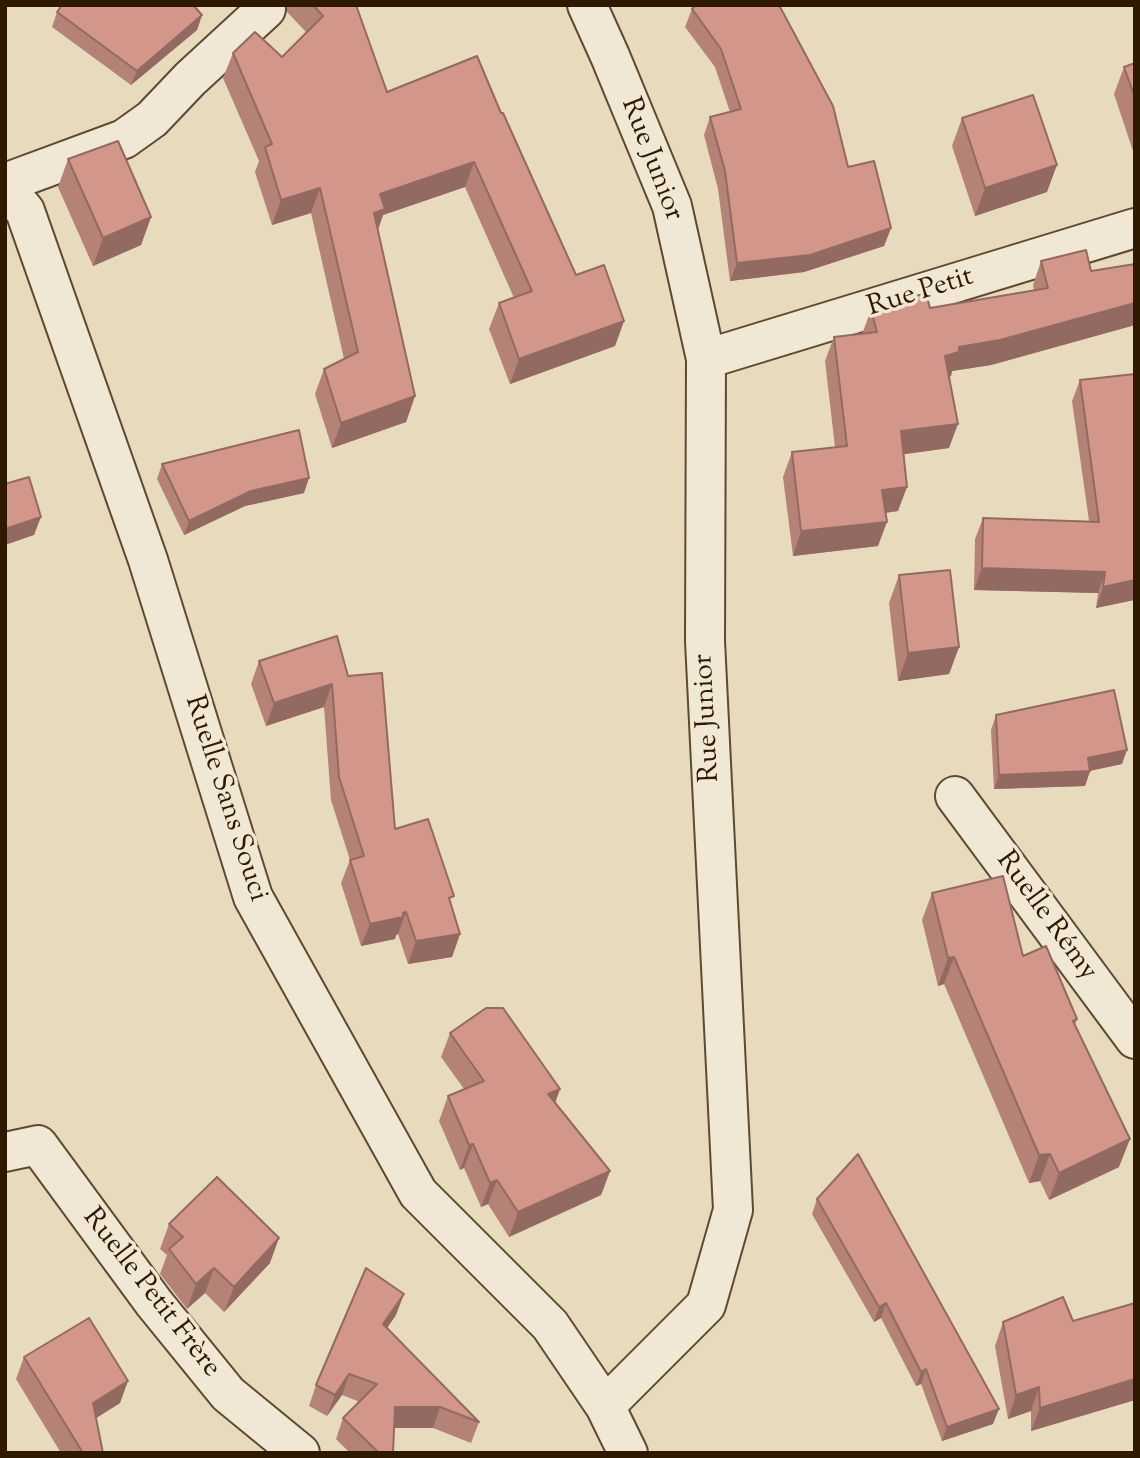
<!DOCTYPE html>
<html>
<head>
<meta charset="utf-8">
<style>
  body { margin:0 }
  #map { position:relative; width:1140px; height:1458px; overflow:hidden; background:#e8dbbd; font-family:"Sorts Mill Goudy",serif }
  canvas { display:block }
  .frame { position:absolute; inset:0; border:7px solid #2f1900; pointer-events:none }
</style>
</head>
<body>
<div id="map">
<canvas width="1140" height="1458"></canvas>
<div class="frame"></div>
</div>
<script>
const ctx = document.querySelector('canvas').getContext('2d');
ctx.lineJoin = 'round';
function shape(rows) {
  const path = new Path2D();
  for (const r of rows) {
    path.moveTo(r[0], r[1]);
    for (let i = 2; i < r.length; i += 2) path.lineTo(r[i], r[i + 1]);
  }
  return path;
}
function strokePath(path, color, width, dash) {
  ctx.strokeStyle = color;
  ctx.lineWidth = width;
  ctx.lineCap = dash ? 'butt' : 'round';
  ctx.setLineDash(dash || []);
  ctx.stroke(path);
}
function fill(path, color) {
  ctx.fillStyle = color;
  ctx.fill(path, 'evenodd');
}
function write(font, color, halo, rows, align = 'center') {
  ctx.font = font + ' "Sorts Mill Goudy",serif';
  ctx.lineWidth = 7;
  ctx.setLineDash([]);
  ctx.textBaseline = 'middle';
  ctx.strokeStyle = halo;
  ctx.fillStyle = color;
  for (const [text, x, y, turn = 0] of rows) {
    ctx.save();
    ctx.translate(x, y);
    ctx.rotate((+turn || 0) * Math.PI / 180);
    ctx.textAlign = isNaN(turn) ? turn : align;
    if (halo) ctx.strokeText(text, 0, 0);
    ctx.fillText(text, 0, 0);
    ctx.restore();
  }
}
const minor = shape([
  [587,5,610,56,672,206,706,359,705,641,733,1210,706,1305,605,1406],
  [5,183,124,139,152,119,190,79,266,9],
  [5,187,25,211,148,560,253,897,418,1193,550,1325,605,1406,628,1453],
  [706,359,1135,228],
  [955,796,1135,1039],
  [5,1152,38,1145,154,1303,228,1394,300,1453]
]);
const wall = shape([
  [287,5,356,5,387,92,501,113,576,275,624,321,615,346,510,384,489,329,499,303,514,298,465,187,383,215,378,230,415,396,406,422,332,448,315,394,324,369,344,359,311,213,272,225,255,172,259,161,223,78,233,53,282,57,306,32,287,12],
  [692,9,848,167,891,228,884,246,804,272,730,281,718,189,704,135,710,117,730,112,715,67,685,27],
  [57,12,202,15,197,30,131,85,52,27],
  [1135,63,1135,157,1114,94,1124,67],
  [962,118,1047,192,975,216,952,146],
  [68,159,151,217,141,245,93,266,58,187],
  [1041,261,1091,271,1135,264,1135,325,991,365,952,371,951,376,949,377,949,448,903,454,898,511,886,513,878,546,793,556,783,477,792,452,835,447,825,361,834,337,862,334,871,310,930,308,1034,290,1033,285],
  [1135,374,1135,616,1134,600,1096,608,1098,593,974,590,975,539,983,518,1089,521,1072,401,1080,380],
  [162,464,304,493,245,506,184,535,157,479],
  [899,575,959,647,949,674,898,681,889,603],
  [259,661,348,676,395,829,451,904,460,934,452,957,408,964,398,934,396,935,395,939,361,946,341,883,350,860,331,800,324,707,266,726,251,684],
  [996,715,1122,764,1090,771,1085,786,994,789,991,730],
  [932,893,1023,956,1077,1019,1075,1025,1119,1167,1049,1200,1040,1181,1029,1183,944,984,938,986,922,920],
  [450,1033,560,1089,555,1103,610,1171,601,1195,509,1237,488,1204,481,1207,464,1168,460,1170,439,1121,448,1096,464,1089,441,1057],
  [817,1199,993,1424,942,1441,921,1384,916,1386,881,1318,874,1322,812,1214],
  [169,1224,270,1263,224,1312,205,1293,187,1309,160,1274,167,1255,160,1249],
  [1135,1303,1135,1400,1031,1431,1031,1411,1008,1419,995,1346,1003,1322,1073,1321],
  [396,1315,387,1328,479,1422,471,1443,433,1428,394,1428,393,1453,350,1453,336,1439,343,1418,360,1402,342,1395,327,1416,309,1406,316,1385],
  [24,1357,120,1403,96,1418,103,1453,61,1453,16,1379]
]);
const shadedWall = shape([
  [202,15,197,30,131,85,137,71],
  [474,162,465,187,383,215,376,235,364,238,380,194],
  [1057,165,1047,192,975,216,985,188],
  [320,188,311,213,272,225,281,200],
  [151,217,141,245,93,266,103,238],
  [891,228,884,246,804,272,730,281,737,263],
  [1135,303,1135,325,991,365,952,371,951,376,936,380,945,356,959,347],
  [624,321,615,346,510,384,519,359],
  [415,396,406,422,332,448,341,423],
  [958,424,949,448,892,456,901,431],
  [309,478,304,493,245,506,184,535,189,521,251,491],
  [907,487,898,511,873,514,882,490],
  [41,517,34,535,5,545,5,529],
  [887,522,878,546,793,556,801,531],
  [982,568,1105,572,1098,593,974,590],
  [1135,580,1135,597,1134,600,1096,608,1103,587],
  [959,647,949,674,898,681,908,653],
  [332,684,324,707,266,726,274,703],
  [1127,750,1122,764,1088,771,1090,771,1085,786,994,789,999,775],
  [406,912,398,934,396,935,395,939,361,946,370,924],
  [460,934,452,957,408,964,416,941],
  [954,957,944,984,938,986,948,958],
  [560,1089,551,1114,548,1094],
  [1130,1139,1119,1167,1049,1200,1059,1173],
  [473,1144,464,1168,460,1170,469,1145],
  [1050,1154,1040,1181,1029,1183,1039,1155],
  [610,1171,601,1195,509,1237,518,1212],
  [497,1180,488,1204,481,1207,490,1183],
  [279,1238,270,1263,224,1312,234,1287],
  [214,1268,205,1293,187,1309,196,1284],
  [404,1294,396,1315,375,1345,383,1324],
  [886,1303,881,1318,874,1322,879,1307],
  [926,1369,921,1384,916,1386,921,1372],
  [349,1374,342,1395,327,1416,335,1395],
  [1135,1379,1135,1400,1031,1431,1040,1408],
  [128,1381,120,1403,85,1425,93,1403],
  [1039,1387,1031,1411,1008,1419,1016,1395],
  [395,1407,440,1407,433,1428,387,1428],
  [999,1409,993,1424,942,1441,947,1427]
]);
const building = shape([
  [62,5,193,5,202,15,137,71,57,12,62,5],
  [313,5,356,5,387,92,477,56,501,113,503,113,576,275,604,265,624,321,519,359,499,303,532,291,474,162,380,194,385,209,374,213,415,396,341,423,324,369,358,352,320,188,281,200,265,147,272,144,233,53,255,32,282,57,323,16,313,5],
  [696,5,779,5,833,106,848,167,874,161,891,228,810,255,737,263,725,171,710,117,741,109,721,49,692,9,696,5],
  [1135,63,1135,98,1124,67,1135,63],
  [1033,95,1057,165,985,188,962,118,1033,95],
  [118,141,151,217,103,238,68,159,118,141],
  [1086,250,1091,271,1135,264,1135,303,1000,340,959,347,959,352,945,356,958,424,901,431,907,487,882,490,887,522,801,531,792,452,847,446,834,337,877,332,871,310,926,293,930,308,1048,288,1041,261,1086,250],
  [1135,374,1135,580,1103,587,1105,572,982,568,983,518,1099,522,1080,380,1135,374],
  [299,430,309,478,251,491,189,521,162,464,299,430],
  [29,477,41,517,5,529,5,484,29,477],
  [950,570,959,647,908,653,899,575,950,570],
  [337,636,348,676,382,673,395,829,428,819,454,896,449,898,460,934,416,941,406,912,403,913,403,917,370,924,350,860,364,856,339,777,332,684,274,703,259,661,337,636],
  [1114,690,1127,750,1088,758,1090,771,999,775,996,715,1114,690],
  [1003,876,1023,956,1046,946,1077,1019,1073,1021,1130,1139,1059,1173,1050,1154,1039,1155,954,957,948,958,932,893,1003,876],
  [486,1008,503,1008,560,1089,548,1094,610,1171,518,1212,497,1180,490,1183,473,1144,469,1145,448,1096,484,1081,450,1033,486,1008],
  [858,1154,999,1409,947,1427,926,1369,921,1372,886,1303,879,1307,817,1199,858,1154],
  [217,1177,279,1238,234,1287,214,1268,196,1284,169,1249,183,1237,169,1224,217,1177],
  [366,1268,404,1294,383,1324,479,1422,440,1407,395,1407,393,1453,379,1453,343,1418,377,1384,349,1374,335,1395,316,1385,366,1268],
  [1063,1297,1073,1321,1135,1303,1135,1379,1040,1408,1039,1387,1016,1395,1003,1322,1063,1297],
  [89,1318,128,1381,93,1403,103,1453,83,1453,24,1357,89,1318]
]);
const streetNames = [
  ["Rue Junior",650,160,69],
  ["Rue Petit",921,294,-17],
  ["Rue Junior",709,718,-93],
  ["Ruelle Sans Souci",224,799,72],
  ["Ruelle Rémy",1045,917,54],
  ["Ruelle Petit Frère",150,1294,52]
];
strokePath(minor, '#5d4a2f', 42);
strokePath(minor, '#f0e8d4', 38);
fill(wall, '#b58277');
fill(shadedWall, '#936a61');
fill(building, '#d2978a');
strokePath(building, '#936a61', 2);
write('28px', '#2f1900', '#f0e8d4', streetNames);
</script>
</body>
</html>
